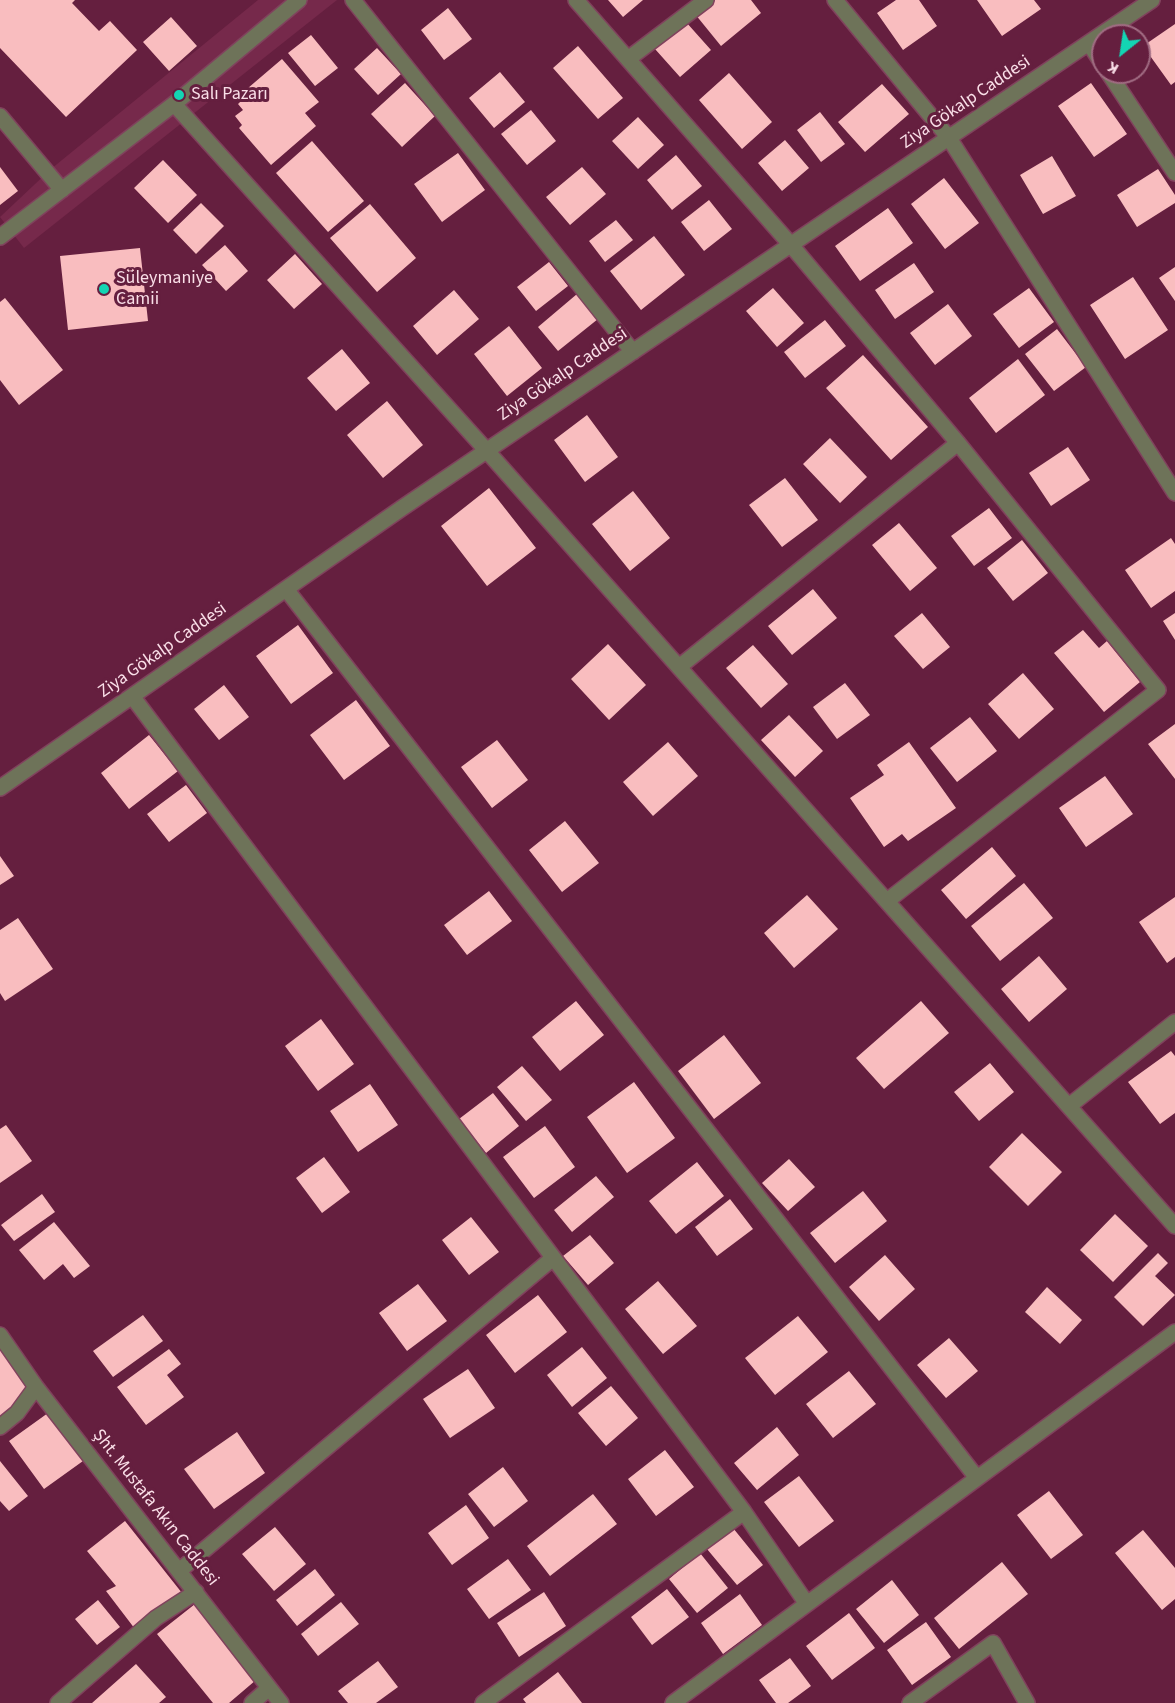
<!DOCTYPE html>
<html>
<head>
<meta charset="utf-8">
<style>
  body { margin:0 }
  #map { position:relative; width:1175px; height:1703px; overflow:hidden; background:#651f3f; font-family:"Source Sans 3",sans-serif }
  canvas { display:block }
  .north { position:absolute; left:1091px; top:24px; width:60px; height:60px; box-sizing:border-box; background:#651f3f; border:2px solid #a16c83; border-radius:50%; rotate:210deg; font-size:16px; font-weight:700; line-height:24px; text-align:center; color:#fadfe8 }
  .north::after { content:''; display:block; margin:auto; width:21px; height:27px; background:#13d5b3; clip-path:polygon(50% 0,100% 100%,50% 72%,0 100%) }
</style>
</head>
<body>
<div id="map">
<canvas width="1175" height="1703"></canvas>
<div class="north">K</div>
</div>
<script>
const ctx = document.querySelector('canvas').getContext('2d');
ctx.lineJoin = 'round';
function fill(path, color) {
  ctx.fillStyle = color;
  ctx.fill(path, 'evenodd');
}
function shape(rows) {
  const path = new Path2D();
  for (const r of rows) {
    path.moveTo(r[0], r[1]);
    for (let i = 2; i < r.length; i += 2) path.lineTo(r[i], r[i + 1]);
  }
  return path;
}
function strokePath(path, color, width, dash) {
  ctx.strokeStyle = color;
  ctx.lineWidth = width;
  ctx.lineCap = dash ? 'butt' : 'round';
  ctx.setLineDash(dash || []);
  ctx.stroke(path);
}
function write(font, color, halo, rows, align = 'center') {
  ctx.font = font + ' "Source Sans 3",sans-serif';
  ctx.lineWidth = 6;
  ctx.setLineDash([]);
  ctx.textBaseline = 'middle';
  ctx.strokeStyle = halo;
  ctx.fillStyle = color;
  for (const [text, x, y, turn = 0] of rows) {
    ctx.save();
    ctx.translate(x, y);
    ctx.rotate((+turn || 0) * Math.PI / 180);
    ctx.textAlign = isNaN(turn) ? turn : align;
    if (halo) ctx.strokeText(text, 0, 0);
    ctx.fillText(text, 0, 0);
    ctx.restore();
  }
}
const built = shape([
  [258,0,337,0,24,248,0,217,51,169]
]);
const building = shape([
  [0,0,75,0,72,3,99,31,110,21,137,50,66,117,0,48],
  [608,0,643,0,623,17],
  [713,0,751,0,761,13,721,46,695,14],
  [896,0,919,0,937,26,903,50,877,13],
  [977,0,1034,0,1041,9,1002,36],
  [448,8,472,39,444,60,421,30],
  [171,17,197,46,169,71,143,42],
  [686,22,711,50,680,77,655,49],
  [1175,24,1175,82,1171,85,1143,46],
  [311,35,338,68,315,86,288,53],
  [578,46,623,98,598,119,553,68],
  [377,48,401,74,378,95,354,69],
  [282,59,319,102,305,113,316,126,271,165,239,128,242,125,235,116,243,110,238,104,244,98,241,94],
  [500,72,525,102,494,128,469,98],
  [729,73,772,122,742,149,699,100],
  [405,83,435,116,402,147,371,114],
  [1091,83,1127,134,1094,157,1058,106],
  [882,84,909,114,865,152,838,122],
  [531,110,556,141,527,165,501,134],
  [820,112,845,144,821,162,797,130],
  [638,117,664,145,638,169,612,141],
  [785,140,809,168,782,191,758,163],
  [312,141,364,201,328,232,276,173],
  [458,153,485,190,442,222,414,184],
  [676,155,702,186,672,210,647,180],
  [1052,156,1076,196,1043,214,1020,175],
  [163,160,197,195,168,223,134,188],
  [0,167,18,191,0,205],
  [582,167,606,194,570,225,546,197],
  [1158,169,1175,195,1175,203,1137,227,1117,195],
  [944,178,979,223,945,249,911,204],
  [709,200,732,229,704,251,681,222],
  [201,203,224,226,196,254,173,230],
  [370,204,416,258,377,292,330,238],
  [888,208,913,243,860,281,835,246],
  [616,220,633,240,605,262,589,241],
  [654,236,685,275,641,310,610,271],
  [225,245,248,271,226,291,202,265],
  [140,248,148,321,68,330,60,256],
  [295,254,322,284,294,309,267,280],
  [549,262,568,286,536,311,517,287],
  [914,263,934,292,895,319,875,290],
  [1175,267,1175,301,1159,278],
  [1133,277,1168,330,1125,359,1090,305],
  [773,288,804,323,777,347,746,311],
  [1029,288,1054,322,1019,348,993,314],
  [454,290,479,319,437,355,413,326],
  [577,294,598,319,558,351,538,327],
  [5,298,63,370,19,405,0,380,0,302],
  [948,304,972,336,935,365,910,333],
  [825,320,846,346,805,378,784,352],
  [509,326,542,368,507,396,474,354],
  [1057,329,1086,367,1054,391,1025,354],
  [342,349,370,383,336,411,307,378],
  [863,355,928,427,891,460,826,388],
  [1018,359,1045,395,996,433,969,398],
  [387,401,423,445,383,478,347,435],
  [587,415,618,457,585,482,554,440],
  [830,438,867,477,840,503,803,464],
  [1068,447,1090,480,1051,506,1029,473],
  [785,478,818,520,782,547,749,505],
  [489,488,536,548,487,586,441,526],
  [633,491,670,538,630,571,592,524],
  [989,508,1012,538,974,566,951,536],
  [899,523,937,568,910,591,872,545],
  [1171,538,1175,544,1175,591,1151,608,1125,570],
  [1022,540,1048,573,1013,601,987,568],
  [813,589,837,618,792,655,768,626],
  [922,613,950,647,923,669,894,636],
  [1175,613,1175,640,1163,621],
  [298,625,333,673,291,704,256,656],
  [1083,630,1099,648,1107,641,1140,682,1104,712,1054,653],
  [608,644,646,685,609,720,571,679],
  [753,645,788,684,761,708,726,668],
  [1023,673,1054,709,1019,739,988,704],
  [845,683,870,715,837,739,813,707],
  [224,685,249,717,219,740,194,709],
  [356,700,390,746,344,780,310,735],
  [789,715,823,751,795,777,761,740],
  [970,717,997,751,957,782,930,748],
  [1175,724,1175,779,1148,744],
  [149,735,178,771,129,809,101,773],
  [497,740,528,780,492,808,461,767],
  [668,742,698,776,653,816,623,782],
  [909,742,956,808,908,841,902,834,884,847,850,798,884,775,877,765],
  [1105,776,1133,814,1086,847,1059,808],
  [186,785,207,813,169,842,147,814],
  [565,821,599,863,562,892,529,850],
  [992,847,1016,876,966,919,941,890],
  [0,856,14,876,0,885],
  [1024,883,1053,918,1000,961,971,926],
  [489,891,512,921,467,955,444,925],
  [807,895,838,929,794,968,764,933],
  [1175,897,1175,957,1167,963,1139,922],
  [18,918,53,969,5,1001,0,993,0,930],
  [1039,956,1067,989,1029,1022,1001,989],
  [576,1001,604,1035,560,1071,532,1037],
  [921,1001,949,1033,884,1089,856,1058],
  [321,1019,354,1064,318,1091,285,1046],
  [724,1035,761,1083,714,1119,678,1071],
  [1171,1051,1175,1056,1175,1113,1160,1124,1128,1082],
  [990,1063,1014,1092,979,1121,954,1092],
  [522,1066,552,1100,526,1121,497,1087],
  [634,1082,675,1138,627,1173,587,1117],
  [370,1084,398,1125,358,1152,330,1111],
  [493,1093,519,1126,486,1153,459,1119],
  [6,1125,32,1161,0,1183,0,1129],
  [545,1126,575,1167,534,1198,503,1157],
  [1022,1133,1062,1172,1028,1206,989,1167],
  [324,1157,350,1192,322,1213,296,1178],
  [789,1159,815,1187,788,1211,762,1183],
  [697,1162,724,1196,676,1234,649,1201],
  [596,1176,614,1197,572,1232,554,1210],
  [863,1191,887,1221,835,1263,810,1233],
  [42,1194,55,1212,14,1241,1,1225],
  [730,1199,753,1229,717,1256,695,1227],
  [1115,1214,1148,1246,1113,1282,1080,1250],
  [471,1217,499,1252,469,1275,442,1240],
  [54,1222,90,1266,74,1278,63,1264,44,1280,19,1250],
  [590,1235,614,1263,588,1285,563,1256],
  [1158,1253,1168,1263,1155,1276,1175,1295,1143,1326,1114,1297],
  [885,1255,915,1289,879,1321,849,1287],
  [658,1281,697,1326,663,1354,625,1309],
  [418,1284,447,1321,407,1351,379,1313],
  [1047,1287,1082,1320,1060,1344,1025,1312],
  [538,1295,567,1332,515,1373,486,1335],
  [143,1315,163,1341,113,1377,93,1351],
  [798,1316,828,1352,775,1395,745,1358],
  [949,1338,978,1371,946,1398,917,1365],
  [0,1346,34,1392,0,1417],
  [582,1347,607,1378,572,1407,547,1375],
  [169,1349,181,1364,167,1375,184,1397,146,1425,117,1387],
  [468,1369,495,1408,450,1438,423,1399],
  [849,1371,876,1404,833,1438,806,1404],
  [611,1386,638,1418,606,1446,578,1413],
  [48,1413,83,1461,44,1489,9,1441],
  [777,1427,799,1455,757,1490,734,1463],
  [237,1432,265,1473,214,1509,184,1469],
  [665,1450,694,1487,656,1516,628,1479],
  [0,1461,28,1496,9,1511,0,1501],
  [503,1467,528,1501,494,1527,468,1494],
  [799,1476,834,1521,799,1547,764,1502],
  [1049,1491,1083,1535,1051,1559,1017,1515],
  [593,1494,617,1524,550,1576,527,1546],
  [466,1505,489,1538,452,1565,428,1533],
  [125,1521,182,1593,135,1629,106,1591,116,1586,87,1551],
  [275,1527,306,1564,274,1591,242,1554],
  [733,1528,763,1565,737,1585,707,1549],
  [1143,1530,1175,1568,1175,1599,1162,1610,1115,1553],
  [700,1553,728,1588,697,1613,669,1579],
  [508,1559,531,1590,489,1619,467,1589],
  [1002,1562,1028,1594,959,1649,934,1618],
  [315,1569,335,1595,297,1626,276,1600],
  [892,1580,919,1615,884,1643,856,1609],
  [667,1589,689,1617,652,1645,631,1617],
  [544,1592,566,1626,519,1657,497,1623],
  [740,1594,762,1625,723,1654,701,1623],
  [98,1600,120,1627,97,1645,75,1619],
  [341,1602,359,1624,318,1656,301,1634],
  [195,1604,256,1680,229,1703,213,1703,157,1634],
  [849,1613,875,1648,832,1680,806,1646],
  [926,1622,951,1657,912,1685,887,1650],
  [790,1658,811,1686,788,1703,776,1703,759,1680],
  [378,1661,398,1687,376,1703,348,1703,338,1691],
  [136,1664,166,1697,159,1703,92,1703],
  [558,1672,582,1703,526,1703,523,1699]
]);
const minor = shape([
  [353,0,633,352],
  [576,0,791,245,958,443,1158,690,887,901],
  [835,0,949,138,1175,493],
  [1089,43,1103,65],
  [628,59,706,0],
  [1108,72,1175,173],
  [174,104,487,451,1175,1226],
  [0,116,62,190],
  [0,237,174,104,299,0],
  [286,589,977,1478],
  [679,667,958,443],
  [132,696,744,1512,807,1604],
  [0,788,402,508,1152,0],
  [1069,1106,1175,1022],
  [0,1335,36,1387,281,1703],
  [0,1427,17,1413,36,1387],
  [179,1571,553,1258],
  [58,1703,156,1618,196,1592],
  [252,1703,269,1688],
  [483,1703,744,1512],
  [673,1703,1175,1332],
  [910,1703,993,1643,1027,1703]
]);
const markers = [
  [179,95,6,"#13d5b3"],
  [104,289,6,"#13d5b3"]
];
const poiNames = [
  ["Salı Pazarı",191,95],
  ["Süleymaniye",116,279],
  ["Camii",116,300]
];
const streetNames = [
  ["Ziya Gökalp Caddesi",966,103,-34],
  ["Ziya Gökalp Caddesi",563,375,-34],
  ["Ziya Gökalp Caddesi",163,651,-35],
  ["Şht. Mustafa Akın Caddesi",155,1508,52]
];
fill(built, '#76294b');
fill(building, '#f9bdbf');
strokePath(minor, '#80425d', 18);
strokePath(minor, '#6e7359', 15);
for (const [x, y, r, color] of markers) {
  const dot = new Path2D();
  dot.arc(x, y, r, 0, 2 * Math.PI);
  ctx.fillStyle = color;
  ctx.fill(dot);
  strokePath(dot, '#651f3f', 2);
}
write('18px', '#fadfe8', '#651f3f', poiNames, 'left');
write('18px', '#fadfe8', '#651f3f', streetNames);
</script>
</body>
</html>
